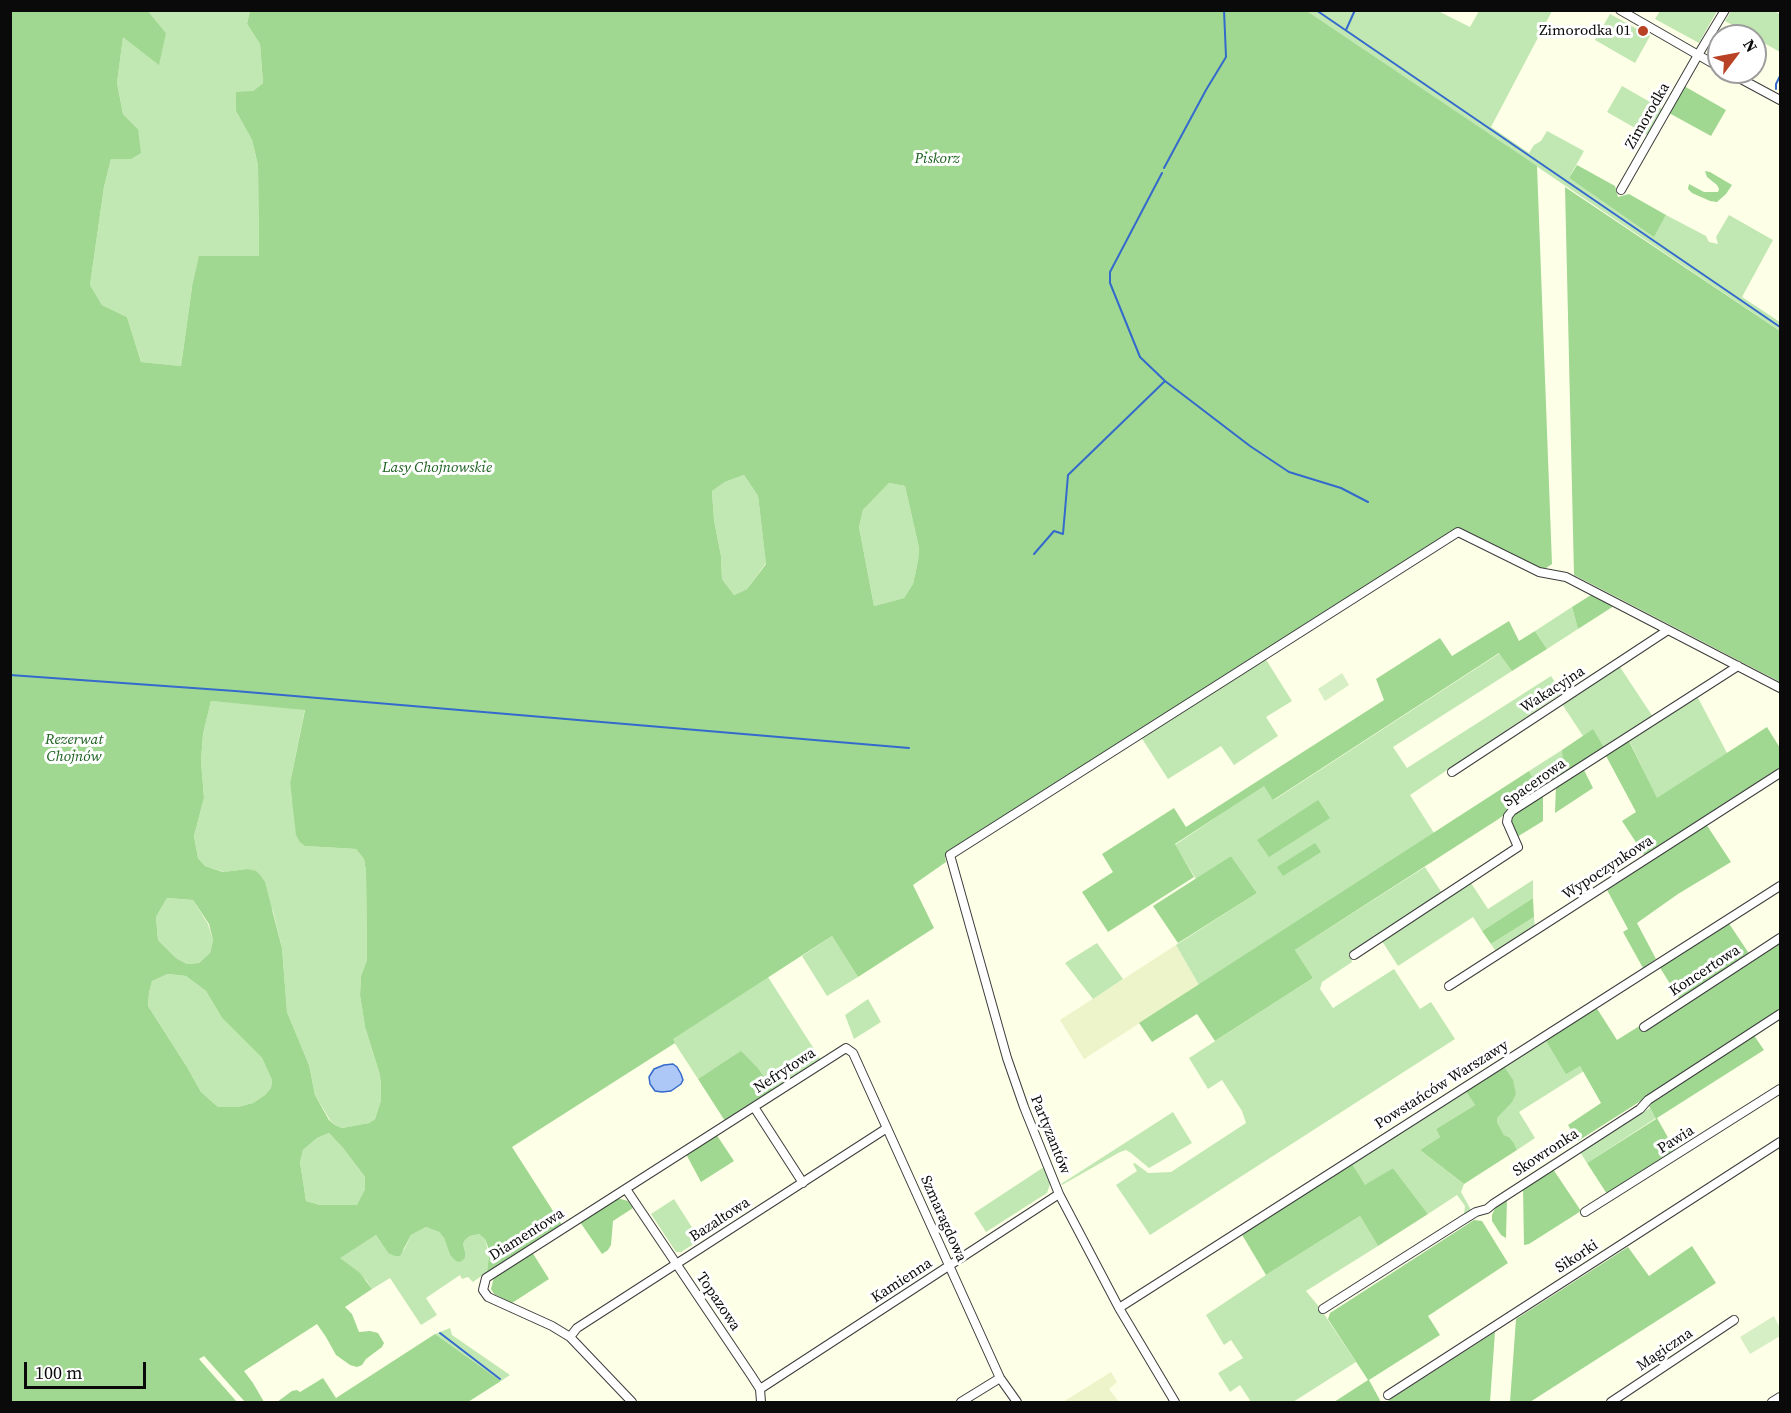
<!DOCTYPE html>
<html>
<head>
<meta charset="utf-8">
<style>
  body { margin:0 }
  #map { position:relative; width:1791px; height:1413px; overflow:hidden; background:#feffe7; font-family:"Source Serif 4",serif }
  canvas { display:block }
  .frame { position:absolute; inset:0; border:12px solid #0a0a0a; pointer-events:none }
  .north { position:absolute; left:1707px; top:24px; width:60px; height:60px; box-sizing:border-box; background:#fff; border:2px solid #9d9d9d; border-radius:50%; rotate:58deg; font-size:16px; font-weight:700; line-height:24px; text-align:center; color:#0a0a0a }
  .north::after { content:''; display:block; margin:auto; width:21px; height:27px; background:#b94224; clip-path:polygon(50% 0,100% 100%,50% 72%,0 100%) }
  .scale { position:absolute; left:24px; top:1362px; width:122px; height:27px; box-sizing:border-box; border:3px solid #0a0a0a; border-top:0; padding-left:8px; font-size:18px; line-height:21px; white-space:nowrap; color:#0a0a0a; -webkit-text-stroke:4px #fff; paint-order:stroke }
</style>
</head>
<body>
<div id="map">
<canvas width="1791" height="1413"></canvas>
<div class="frame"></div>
<div class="north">N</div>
<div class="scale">100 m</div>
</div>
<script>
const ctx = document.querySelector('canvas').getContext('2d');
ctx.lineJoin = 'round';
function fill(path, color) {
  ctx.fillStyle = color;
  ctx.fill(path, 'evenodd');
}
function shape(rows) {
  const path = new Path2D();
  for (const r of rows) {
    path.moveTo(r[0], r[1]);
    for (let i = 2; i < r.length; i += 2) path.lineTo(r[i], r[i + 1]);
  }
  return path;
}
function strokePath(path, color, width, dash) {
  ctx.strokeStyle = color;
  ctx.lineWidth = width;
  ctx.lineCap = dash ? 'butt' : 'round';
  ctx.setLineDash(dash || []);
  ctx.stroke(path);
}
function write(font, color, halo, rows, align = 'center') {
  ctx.font = font + ' "Source Serif 4",serif';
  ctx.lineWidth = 6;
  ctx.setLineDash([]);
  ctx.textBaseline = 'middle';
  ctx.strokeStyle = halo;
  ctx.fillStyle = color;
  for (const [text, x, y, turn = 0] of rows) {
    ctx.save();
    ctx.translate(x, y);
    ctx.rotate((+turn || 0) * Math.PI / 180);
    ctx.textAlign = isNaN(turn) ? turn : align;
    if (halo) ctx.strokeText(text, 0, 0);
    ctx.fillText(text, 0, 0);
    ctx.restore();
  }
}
const farmland = shape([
  [1176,945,1199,985,1084,1059,1060,1020],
  [1111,1372,1117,1382,1109,1389,1119,1402,1063,1402]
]);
const green = shape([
  [148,11,250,11,247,24,260,44,263,83,253,91,236,111,252,140,258,165,259,256,192,287,181,366,141,362,127,317,102,305,90,285,104,187,111,159,131,159,138,129,123,114,117,83,123,36,166,33],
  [1307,11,1438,11,1470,27,1479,11,1552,11,1491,127,1529,153,1534,145,1541,141,1547,131,1584,151,1569,178,1654,236,1666,215,1706,236,1709,242,1718,244,1716,237,1729,215,1773,240,1742,297,1780,322,1780,331],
  [1660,11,1660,10,1717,11,1699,43,1655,19],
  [1731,11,1774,11,1780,14,1780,52,1755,38,1755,36,1752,36,1725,21],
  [1610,14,1650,36,1635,63,1595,40],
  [1622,86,1664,110,1649,136,1607,112],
  [744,475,758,496,766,563,747,589,734,595,722,579,721,556,714,520,712,491,725,482],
  [889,483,905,486,919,548,918,561,913,584,904,598,874,606,859,527,863,510],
  [1572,607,1578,629,1547,649,1535,631],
  [1500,653,1512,671,1393,747,1407,768,1551,676,1562,693,1410,795,1434,833,1199,985,1176,945,1257,893,1231,856,1196,879,1175,845,1264,785,1274,800],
  [1265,658,1292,701,1266,717,1278,736,1234,765,1221,746,1168,779,1141,737],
  [1620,667,1653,717,1605,749,1593,730,1583,736,1562,704],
  [1697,696,1727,753,1657,799,1629,740],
  [211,701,305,709,290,783,292,800,305,846,356,849,364,859,366,871,367,960,361,976,360,995,365,1027,380,1075,381,1088,381,1100,375,1119,369,1123,342,1128,335,1125,330,1120,315,1095,309,1065,287,1012,282,948,273,911,247,869,224,872,205,866,198,858,194,836,204,798,201,761,203,734],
  [1562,750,1563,775,1540,790,1529,771],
  [1425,867,1442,893,1362,944,1362,947,1350,955,1352,962,1322,982,1320,989,1333,1008,1394,969,1420,1009,1431,1002,1455,1039,1150,1235,1116,1185,1137,1171,1133,1164,1135,1163,1148,1173,1171,1172,1246,1123,1242,1111,1222,1080,1208,1089,1189,1058,1313,978,1295,950],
  [1533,880,1533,898,1482,931,1473,917,1398,966,1382,941,1471,883,1488,909],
  [167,898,193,900,208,924,213,940,210,953,199,963,187,964,176,958,158,940,156,917],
  [1534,917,1535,929,1497,953,1491,944],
  [832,936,858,977,827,996,802,956],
  [1097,943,1123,979,1093,999,1065,963],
  [168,974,186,976,206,991,222,1018,262,1058,272,1080,271,1088,265,1095,253,1103,238,1107,218,1107,201,1092,187,1067,148,1006,149,993,152,981],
  [768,977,821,1060,773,1090,758,1068,741,1052,698,1079,672,1039],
  [868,999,881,1022,854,1039,845,1015],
  [1545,1039,1579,1065,1584,1071,1519,1112,1535,1138,1517,1150,1514,1143,1509,1137,1504,1135,1497,1122,1497,1118,1502,1112,1503,1065],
  [1465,1090,1475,1105,1436,1129,1440,1137,1420,1150,1464,1184,1461,1192,1471,1210,1464,1214,1465,1206,1457,1195,1428,1214,1393,1168,1365,1186,1351,1162],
  [1650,1108,1656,1118,1587,1163,1580,1152],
  [1173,1112,1192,1143,1149,1168,1131,1153,1126,1150,1120,1152,1062,1185,1061,1184],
  [329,1133,343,1148,365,1177,365,1189,357,1206,320,1205,306,1201,300,1162,303,1150,317,1138],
  [1044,1167,1050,1184,1047,1193,986,1232,974,1213],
  [674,1199,700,1240,681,1252,676,1252,651,1214],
  [1360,1216,1378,1246,1306,1291,1320,1308,1356,1362,1293,1402,1251,1402,1240,1385,1230,1392,1218,1373,1243,1358,1231,1340,1224,1345,1206,1315,1266,1275],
  [426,1227,439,1232,444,1238,450,1255,465,1252,463,1244,465,1240,470,1236,479,1234,485,1239,489,1255,487,1272,473,1282,468,1277,462,1279,460,1275,426,1298,437,1315,421,1325,390,1278,372,1289,366,1280,339,1258,376,1235,388,1253,404,1250,411,1235],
  [450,1328,452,1335,510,1375,501,1381,435,1334]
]);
const forest = shape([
  [10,11,148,11,166,33,159,65,123,37,117,83,123,114,138,129,141,153,131,159,111,159,104,187,90,285,102,305,127,317,141,362,181,366,192,287,199,256,259,256,258,165,252,140,236,111,236,92,253,91,263,83,260,44,247,24,250,11,1307,11,1537,166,1552,564,1543,570,1457,528,945,857,946,862,913,885,934,928,858,977,832,936,673,1039,675,1043,512,1147,562,1225,487,1272,489,1255,488,1247,485,1239,479,1234,470,1236,465,1240,463,1244,465,1252,465,1258,460,1262,456,1261,450,1255,444,1238,439,1232,426,1227,411,1235,400,1256,395,1256,388,1253,376,1235,340,1258,360,1273,372,1289,345,1307,352,1314,359,1332,370,1331,378,1333,384,1343,382,1347,366,1359,362,1365,357,1367,350,1365,336,1355,326,1337,317,1324,244,1371,253,1383,264,1402,245,1402,204,1356,199,1359,237,1402,11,1402],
  [744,475,758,496,766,564,747,589,734,595,722,579,721,556,714,520,712,491,725,482],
  [889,483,905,486,919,548,918,561,913,584,904,598,874,606,859,527,863,510],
  [211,701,305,710,290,783,296,835,300,842,305,846,356,849,364,859,366,871,367,960,361,976,360,995,365,1027,380,1075,381,1088,381,1100,375,1119,369,1123,342,1128,335,1125,329,1120,315,1095,309,1065,287,1012,282,948,265,882,260,875,256,871,247,869,223,872,205,866,198,858,194,836,204,798,201,761,203,734],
  [167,898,193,900,209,924,213,940,210,953,199,963,187,964,176,958,158,940,156,917],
  [168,974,186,976,206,991,222,1018,262,1058,272,1080,271,1088,265,1095,253,1103,238,1107,218,1107,201,1092,187,1067,148,1006,149,993,152,981],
  [329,1133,343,1148,365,1177,365,1189,357,1205,320,1205,306,1201,300,1162,303,1150,317,1138],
  [1684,86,1726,110,1711,136,1669,113],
  [1577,165,1615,186,1618,197,1629,194,1666,215,1654,237,1569,178],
  [1705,171,1710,172,1732,185,1726,194,1717,202,1710,201,1692,193,1688,189,1689,184,1704,192,1718,192,1719,189,1717,185,1707,177],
  [1565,187,1780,331,1780,682,1574,575],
  [1591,595,1614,606,1578,629,1572,607],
  [1509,621,1519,641,1535,631,1547,649,1512,671,1499,653,1273,800,1264,786,1175,844,1194,877,1108,932,1082,892,1113,872,1102,854,1174,808,1186,827,1384,700,1376,679,1440,638,1452,656],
  [1767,727,1780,748,1780,768,1645,856,1622,821,1636,812,1605,754,1628,739,1657,798],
  [1593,729,1605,749,1563,775,1562,750],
  [1583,768,1593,788,1555,813,1556,785],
  [1529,771,1540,790,1497,820,1295,950,1313,978,1215,1041,1197,1014,1152,1042,1139,1023],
  [1543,794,1543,821,1517,837,1509,823,1512,814],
  [1318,800,1330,818,1269,857,1257,840],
  [1706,824,1731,862,1678,894,1637,923,1656,959,1643,968,1623,932,1628,929,1607,890],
  [1315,843,1321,852,1283,876,1277,867],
  [1231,856,1257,893,1178,943,1153,906],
  [1533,898,1534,917,1491,944,1482,931],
  [1728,922,1750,955,1680,1000,1659,966],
  [1780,940,1780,1012,1578,1141,1568,1125,1601,1103,1580,1066,1566,1074,1545,1039,1596,1007,1617,1040,1641,1025,1643,1028],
  [1753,1034,1764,1050,1657,1118,1675,1150,1607,1194,1587,1163,1656,1119,1648,1104,1731,1051,1731,1049],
  [741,1051,758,1068,773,1090,725,1121,698,1079],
  [1503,1065,1513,1080,1516,1094,1512,1102,1497,1118,1497,1122,1504,1135,1509,1137,1514,1143,1517,1150,1464,1184,1420,1150,1440,1137,1436,1129,1475,1105,1465,1090],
  [716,1134,734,1161,701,1182,686,1154],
  [1351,1162,1365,1185,1393,1168,1428,1214,1378,1246,1360,1216,1266,1275,1241,1233],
  [1553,1169,1581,1211,1529,1244,1524,1245,1523,1188],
  [617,1198,628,1201,633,1208,613,1221,611,1245,608,1250,602,1254,580,1222],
  [1507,1198,1506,1238,1501,1235,1492,1221,1492,1215,1496,1206],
  [1474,1220,1482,1221,1508,1263,1428,1316,1440,1335,1369,1380,1381,1402,1334,1402,1368,1380,1328,1319,1330,1313],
  [1692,1246,1716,1283,1530,1402,1510,1402,1516,1319,1628,1247,1649,1276],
  [532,1252,549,1279,512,1303,494,1294,491,1289,494,1277],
  [1495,1332,1490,1402,1386,1402],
  [435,1334,501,1381,468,1402,277,1402,292,1391,297,1390,300,1392,323,1378,336,1398]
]);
const pitch = shape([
  [1342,673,1349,685,1325,701,1318,689],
  [1774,1316,1780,1328,1780,1336,1750,1354,1740,1337]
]);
const water = shape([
  [673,1064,677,1067,681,1074,683,1080,681,1084,671,1091,662,1092,655,1091,650,1084,649,1077,654,1069,664,1065,673,1064]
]);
const stream = shape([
  [1316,10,1780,327],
  [1346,30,1355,10],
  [1776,89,1776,84,1780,76],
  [1164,168,1206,90,1226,57,1224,10],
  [1162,173,1110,272,1110,283,1140,357,1165,381,1250,446,1289,472,1341,488,1368,502],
  [1034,554,1054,531,1063,534,1068,475,1165,381],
  [10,675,235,691,909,748],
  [440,1333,500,1379]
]);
const street = shape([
  [1620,10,1719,67],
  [1728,72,1780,100],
  [1621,190,1698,55,1725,10],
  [1452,772,1668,630],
  [1354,955,1518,847,1507,822,1508,816,1512,811,1738,666],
  [1449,986,1780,773],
  [1644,1027,1780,938],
  [754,1107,803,1183],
  [626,1189,751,1375,760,1389,761,1402],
  [1585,1212,1780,1089],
  [1119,1308,1780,886],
  [1323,1309,1463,1220,1476,1212,1487,1209,1493,1204,1640,1109,1648,1100,1780,1014],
  [570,1337,577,1328,887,1128],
  [760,1389,1059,1194],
  [1388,1395,1780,1142],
  [632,1402,570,1337,552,1326,488,1297,483,1290,486,1278,846,1048,853,1053,1000,1378,1017,1402],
  [961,1402,1000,1378],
  [1175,1402,1119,1308,1059,1194,1024,1107,1007,1058,950,855,1458,532,1539,572,1566,577,1780,688],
  [1611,1402,1734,1320],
  [1772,1402,1780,1397]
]);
const markers = [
  [1643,31,6,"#b94224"]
];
const poiNames = [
  ["Zimorodka 01",1631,31]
];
const streetNames = [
  ["Zimorodka",1648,116,-60],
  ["Wakacyjna",1553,690,-33],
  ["Spacerowa",1535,783,-35],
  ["Wypoczynkowa",1608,868,-33],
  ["Koncertowa",1705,971,-33],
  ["Nefrytowa",785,1071,-33],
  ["Powstańców Warszawy",1442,1085,-32],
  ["Partyzantów",1050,1135,68],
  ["Pawia",1676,1140,-32],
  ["Skowronka",1546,1153,-33],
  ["Szmaragdowa",943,1219,66],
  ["Bazaltowa",720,1220,-33],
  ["Diamentowa",527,1235,-32],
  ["Sikorki",1577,1257,-33],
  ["Kamienna",902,1281,-33],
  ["Topazowa",718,1302,56],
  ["Magiczna",1665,1350,-34]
];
const parkNames = [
  ["Piskorz",937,159],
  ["Lasy Chojnowskie",437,468],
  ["Rezerwat",74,740],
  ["Chojnów",74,757]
];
fill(farmland, '#edf4c9');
fill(green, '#c1e8b3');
fill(forest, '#a0d892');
fill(pitch, '#d6efc4');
fill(water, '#adc8f6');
strokePath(water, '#346acc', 1.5);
strokePath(stream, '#346acc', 2);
strokePath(street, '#3d3d3d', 10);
strokePath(street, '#fff', 8);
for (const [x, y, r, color] of markers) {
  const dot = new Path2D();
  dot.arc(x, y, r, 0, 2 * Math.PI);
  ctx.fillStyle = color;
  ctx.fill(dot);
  strokePath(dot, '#fff', 2);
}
write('15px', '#0a0a0a', '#fff', poiNames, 'right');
write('15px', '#0a0a0a', '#fff', streetNames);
write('italic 15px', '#1c611f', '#fff', parkNames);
</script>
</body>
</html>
